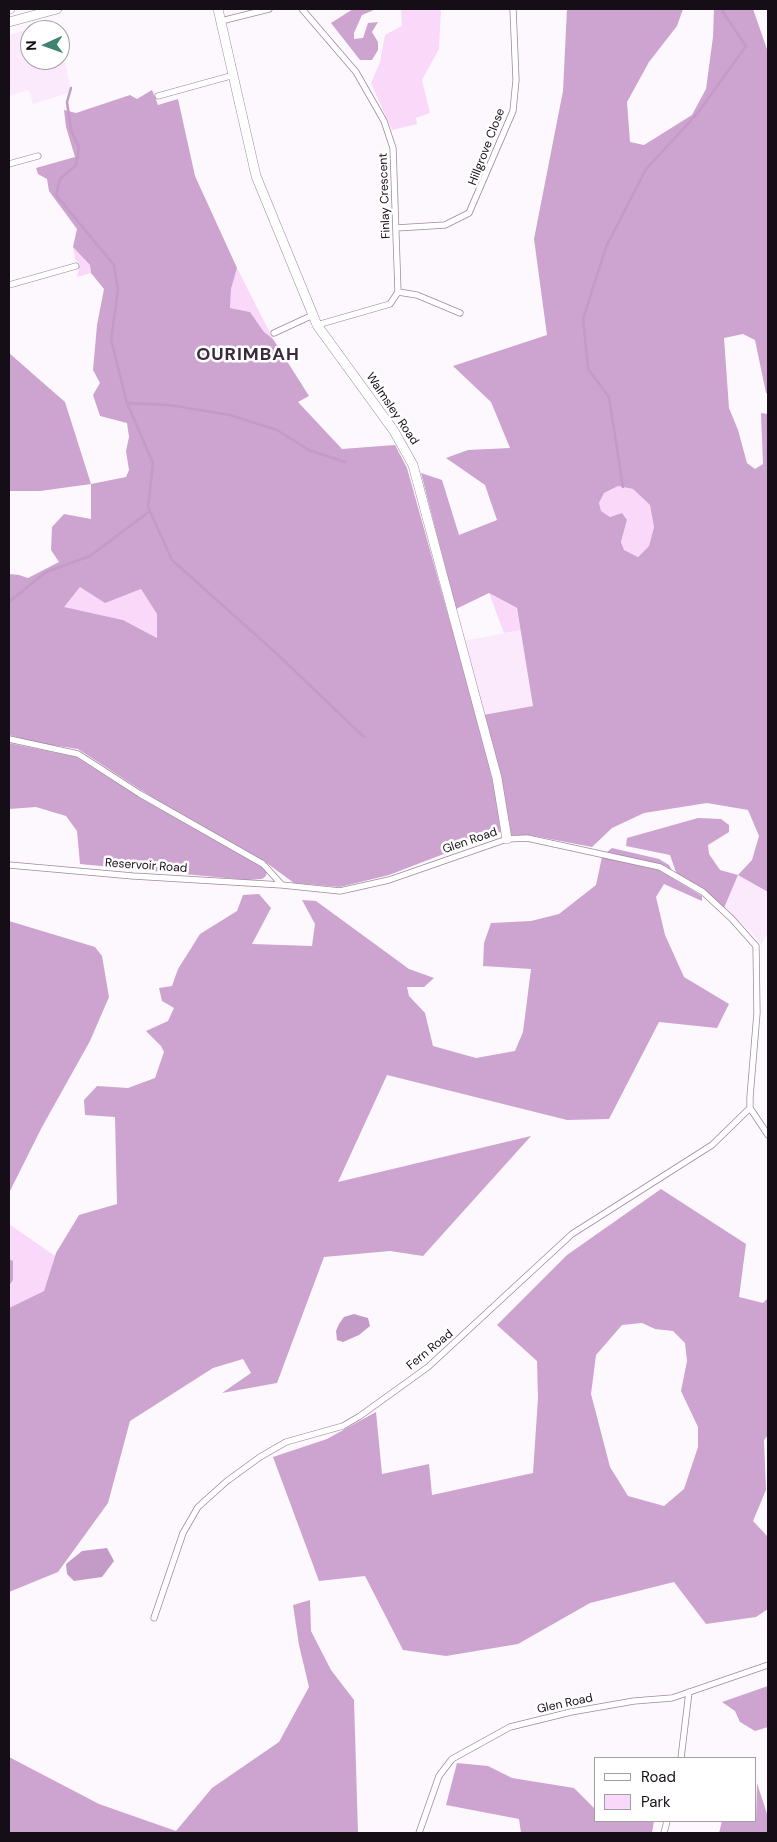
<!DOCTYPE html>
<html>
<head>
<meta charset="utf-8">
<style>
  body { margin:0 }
  #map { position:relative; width:777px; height:1842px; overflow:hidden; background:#fdf8fd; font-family:"DM Sans",sans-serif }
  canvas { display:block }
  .frame { position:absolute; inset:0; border:10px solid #160e16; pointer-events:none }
  .legend { position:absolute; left:594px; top:1757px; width:162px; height:65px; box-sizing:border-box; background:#fff; border:1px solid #a29fa2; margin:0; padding:6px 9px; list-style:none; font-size:15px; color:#160e16 }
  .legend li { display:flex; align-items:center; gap:10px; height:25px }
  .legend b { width:25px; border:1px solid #a29fa2 }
  .north { position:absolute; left:20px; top:20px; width:50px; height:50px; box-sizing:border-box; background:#fff; border:1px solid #a29fa2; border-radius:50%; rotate:268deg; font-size:14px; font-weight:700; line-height:20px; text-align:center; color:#160e16 }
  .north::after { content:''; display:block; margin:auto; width:18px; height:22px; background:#428271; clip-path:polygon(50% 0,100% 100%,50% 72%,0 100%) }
</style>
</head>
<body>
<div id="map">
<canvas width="777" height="1842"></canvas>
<div class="frame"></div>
<ul class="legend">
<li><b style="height:6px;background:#fff"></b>Road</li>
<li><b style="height:14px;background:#f9d8fa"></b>Park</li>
</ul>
<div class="north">N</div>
</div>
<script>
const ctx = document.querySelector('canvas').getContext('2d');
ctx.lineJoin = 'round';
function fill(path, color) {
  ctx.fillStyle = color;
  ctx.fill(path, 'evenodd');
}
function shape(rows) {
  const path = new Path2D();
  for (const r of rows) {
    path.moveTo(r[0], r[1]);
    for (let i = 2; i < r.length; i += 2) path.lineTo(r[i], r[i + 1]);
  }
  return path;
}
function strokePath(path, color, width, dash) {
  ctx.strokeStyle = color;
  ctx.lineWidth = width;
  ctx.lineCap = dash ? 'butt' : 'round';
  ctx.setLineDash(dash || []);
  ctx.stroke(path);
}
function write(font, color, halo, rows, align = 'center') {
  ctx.font = font + ' "DM Sans",sans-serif';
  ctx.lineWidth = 5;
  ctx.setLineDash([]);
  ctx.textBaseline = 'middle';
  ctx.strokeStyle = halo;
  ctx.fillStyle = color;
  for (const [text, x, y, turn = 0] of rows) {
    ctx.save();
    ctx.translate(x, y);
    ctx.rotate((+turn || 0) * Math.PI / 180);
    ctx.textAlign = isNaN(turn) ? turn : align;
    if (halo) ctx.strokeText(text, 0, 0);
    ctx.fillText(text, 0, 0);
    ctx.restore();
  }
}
const built = shape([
  [57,22,59,30,30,30,30,60,60,60,60,36,71,92,33,104,29,90,9,96,9,35],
  [521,630,533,706,483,715,464,641],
  [738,875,768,892,768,932,761,945,752,933,724,908]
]);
const green = shape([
  [401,9,441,9,439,49,422,80,430,113,416,118,417,124,392,130,371,83,380,62,385,35,402,26],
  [73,247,90,265,91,273,77,277,80,264,75,259],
  [237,268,273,339,264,332,250,312,230,308,231,289],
  [618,486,633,489,650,505,654,527,649,546,638,557,624,550,621,542,627,520,622,513,610,517,601,511,599,503,604,493],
  [80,587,105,602,141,589,157,614,157,638,123,620,63,607],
  [489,593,516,608,521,630,504,633],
  [9,1224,55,1256,44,1291,9,1308,9,1286,13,1280,13,1261,9,1259]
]);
const forest = shape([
  [353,9,376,9,362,15,354,33,354,39,363,38,368,23,378,22,372,32,378,42,378,50,372,60,360,60,331,23],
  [567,9,683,9,677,26,649,62,627,102,630,142,644,145,692,115,706,89,713,37,714,9,753,9,768,52,768,394,766,393,755,340,743,334,724,338,729,408,738,430,747,463,755,469,763,464,761,413,768,414,768,892,738,875,724,908,677,875,670,855,626,846,627,838,698,818,721,819,729,825,729,832,708,845,709,854,720,870,738,875,752,860,759,836,748,810,707,803,644,813,612,828,592,847,529,835,509,835,483,715,533,706,517,608,489,593,456,609,421,473,442,480,459,535,497,520,485,485,446,458,468,450,510,448,491,402,453,366,547,335,534,239,563,91],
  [618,486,633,489,650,505,654,527,649,546,638,557,624,550,621,542,627,520,622,513,610,517,601,511,599,503,604,493],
  [152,90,158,105,178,99,195,176,237,268,231,289,230,308,250,312,264,332,273,339,309,396,298,402,342,449,395,445,407,468,494,779,501,832,389,875,340,887,294,883,264,861,190,822,78,749,38,743,9,735,9,574,19,575,28,578,59,562,51,550,52,527,64,514,91,519,91,484,40,491,9,491,9,353,65,402,91,484,126,477,129,470,126,451,129,437,127,423,100,416,93,395,100,383,93,370,97,325,104,289,91,273,90,265,73,247,77,229,49,191,47,179,38,174,36,168,75,157,66,127,64,110,76,113,130,95,137,99],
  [80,587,105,603,141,589,157,614,157,638,123,620,64,607],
  [9,743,76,757,137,796,263,867,267,871,266,876,262,879,247,880,80,864,77,831,66,816,36,807,9,809],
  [612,848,659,859,669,865,673,872,660,866,607,852],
  [602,857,659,870,702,896,702,901,664,884,656,897,665,935,684,977,729,1004,717,1028,659,1022,609,1119,567,1120,387,1075,338,1182,531,1136,423,1256,390,1251,324,1257,277,1383,222,1393,251,1373,243,1359,213,1368,130,1421,108,1503,58,1572,9,1592,9,1308,44,1291,56,1253,79,1215,117,1204,115,1117,85,1115,84,1100,97,1086,128,1088,155,1078,164,1052,161,1046,146,1031,168,1021,174,1008,162,1001,159,988,172,986,178,969,200,934,237,911,243,895,259,894,271,908,252,944,312,946,315,924,302,900,316,901,409,969,434,978,424,987,407,987,409,996,425,1013,433,1046,476,1058,515,1051,523,1032,531,969,483,966,484,943,491,923,531,921,559,914,596,885],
  [9,921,95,947,102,956,109,997,90,1041,42,1127,9,1193],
  [661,1189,746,1244,739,1297,763,1303,768,1298,768,1435,764,1440,766,1490,753,1521,768,1537,768,1609,756,1617,706,1624,674,1582,590,1603,518,1644,446,1656,403,1650,365,1576,319,1581,273,1457,327,1439,376,1412,382,1474,429,1464,432,1495,533,1473,538,1398,537,1361,497,1325,567,1255],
  [642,1323,655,1329,673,1331,685,1343,687,1361,681,1391,698,1427,698,1447,684,1489,664,1506,628,1496,610,1467,591,1394,596,1355,622,1325],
  [9,1259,13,1261,13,1280,9,1286],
  [310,1600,311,1631,331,1670,354,1700,358,1833,9,1833,9,1757,99,1804,176,1831,212,1788,279,1742,309,1687,299,1645,293,1605],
  [768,1686,768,1727,755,1731,740,1722,735,1711,722,1702],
  [457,1763,488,1766,512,1778,574,1788,596,1810,596,1821,654,1821,652,1833,521,1833,519,1819,446,1805],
  [757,1783,768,1817,768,1833,719,1833,722,1821,756,1821]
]);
const water = shape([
  [354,1314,368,1318,370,1326,359,1335,343,1342,337,1340,336,1331,339,1324,344,1317],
  [107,1548,114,1561,102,1577,74,1581,67,1574,66,1564,82,1551]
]);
const stream = shape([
  [71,88,67,102,71,130,79,148,76,165,60,179,56,195,114,265,118,290,111,340,127,403,153,463,148,507,172,560,276,653,364,737],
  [128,403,169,405,230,415,277,430,309,450,345,462],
  [623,487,609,397,588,369,583,319,606,247,646,169,697,114,746,46,721,9],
  [9,602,46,572,90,556,150,511]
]);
const street = shape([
  [302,9,356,72,384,121,393,148,398,292,390,304,317,325],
  [221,21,269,9],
  [158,96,234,75],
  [9,164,38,156],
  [396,228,445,225,469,213,513,111,516,80,513,9],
  [9,285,76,266],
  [398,292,417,295,460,313],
  [274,333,313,315],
  [9,739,78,754,140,794,263,864,282,885,340,891,389,880,507,839,527,838,660,867,703,892,732,919,756,946,757,1013,750,1097,750,1108,768,1135],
  [9,865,133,876,282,885],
  [154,1618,183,1533,198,1507,227,1481,260,1457,286,1442,343,1426,360,1416,428,1367,572,1234,712,1145,750,1108],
  [681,1758,689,1692],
  [419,1833,439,1776,452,1759,510,1727,571,1712,634,1701,672,1698,768,1665],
  [664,1833,667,1821]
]);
const secondary = shape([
  [218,9,256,176,313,315,317,325,394,431,413,465,497,778,507,839]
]);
const primary = shape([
  [9,9,10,9],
  [9,22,57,9]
]);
const streetNames = [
  ["Hillgrove Close",487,147,-69],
  ["Finlay Crescent",385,196,-92],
  ["Walmsley Road",392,409,56],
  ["Glen Road",470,841,-19],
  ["Reservoir Road",146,866,4],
  ["Fern Road",430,1350,-39],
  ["Glen Road",565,1704,-12]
];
const districtNames = [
  ["OURIMBAH",248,355]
];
fill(built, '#fbe9fc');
fill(green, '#f9d8fa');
fill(forest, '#cda3d0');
fill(water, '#c49ac7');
strokePath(stream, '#c49ac7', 2.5);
strokePath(street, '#9e889f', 7);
strokePath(secondary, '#9e889f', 10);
strokePath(primary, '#9e889f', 10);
strokePath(street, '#fff', 5.5);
strokePath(secondary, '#fff', 9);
strokePath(primary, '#fff', 9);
write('12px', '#160e16', '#fff', streetNames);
ctx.letterSpacing = '1px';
write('bold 18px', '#3b293c', '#fff', districtNames);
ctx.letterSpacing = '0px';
</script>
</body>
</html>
